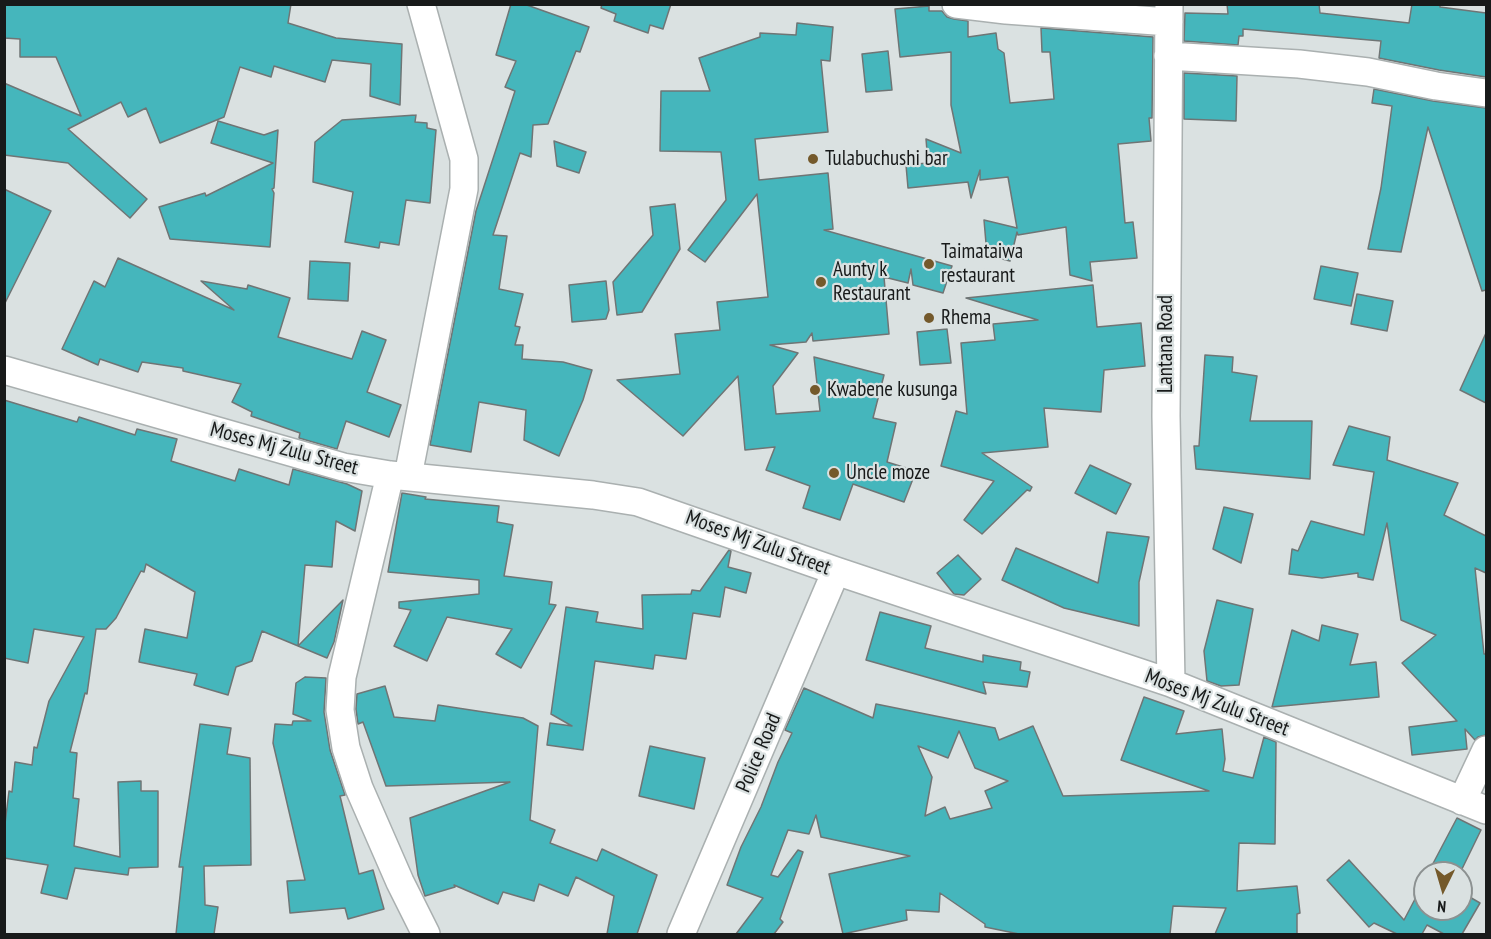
<!DOCTYPE html>
<html>
<head>
<meta charset="utf-8">
<style>
  body { margin:0 }
  #map { position:relative; width:1491px; height:939px; overflow:hidden; background:#dae1e1; font-family:"PT Sans Narrow",sans-serif }
  canvas { display:block }
  .frame { position:absolute; inset:0; border:6px solid #181a1a; pointer-events:none }
  .north { position:absolute; left:1413px; top:861px; width:60px; height:60px; box-sizing:border-box; background:#dae1e1; border:2px solid #8c9191; border-radius:50%; rotate:185deg; font-size:16px; font-weight:700; line-height:24px; text-align:center; color:#181a1a }
  .north::after { content:''; display:block; margin:auto; width:21px; height:27px; background:#74592b; clip-path:polygon(50% 0,100% 100%,50% 72%,0 100%) }
</style>
</head>
<body>
<div id="map">
<canvas width="1491" height="939"></canvas>
<div class="frame"></div>
<div class="north">N</div>
</div>
<script>
const ctx = document.querySelector('canvas').getContext('2d');
ctx.lineJoin = 'round';
function fill(path, color) {
  ctx.fillStyle = color;
  ctx.fill(path, 'evenodd');
}
function shape(rows) {
  const path = new Path2D();
  for (const r of rows) {
    path.moveTo(r[0], r[1]);
    for (let i = 2; i < r.length; i += 2) path.lineTo(r[i], r[i + 1]);
  }
  return path;
}
function strokePath(path, color, width, dash) {
  ctx.strokeStyle = color;
  ctx.lineWidth = width;
  ctx.lineCap = dash ? 'butt' : 'round';
  ctx.setLineDash(dash || []);
  ctx.stroke(path);
}
function write(font, color, halo, rows, align = 'center') {
  ctx.font = font + ' "PT Sans Narrow",sans-serif';
  ctx.lineWidth = 4.5;
  ctx.setLineDash([]);
  ctx.textBaseline = 'middle';
  ctx.strokeStyle = halo;
  ctx.fillStyle = color;
  for (const [text, x, y, turn = 0] of rows) {
    ctx.save();
    ctx.translate(x, y);
    ctx.rotate((+turn || 0) * Math.PI / 180);
    ctx.textAlign = isNaN(turn) ? turn : align;
    if (halo) ctx.strokeText(text, 0, 0);
    ctx.fillText(text, 0, 0);
    ctx.restore();
  }
}
const building = shape([
  [4,4,291,4,288,23,336,38,402,44,400,105,370,96,371,64,332,60,325,82,274,66,271,77,240,67,224,117,160,143,146,108,128,117,121,102,68,129,147,199,130,218,68,163,4,155,4,83,81,116,56,57,20,57,20,39,4,38,4,4],
  [511,4,524,4,589,27,580,52,576,51,548,124,533,125,531,157,520,153,493,235,507,236,499,289,523,294,515,326,520,327,515,345,523,345,522,359,563,362,592,370,583,400,559,456,524,440,526,410,479,402,471,452,430,445,476,211,515,91,505,87,516,61,496,55,511,4],
  [602,4,671,4,663,29,650,25,648,33,614,21,616,14,601,8,602,4],
  [1227,4,1319,4,1320,13,1409,23,1412,4,1440,4,1440,7,1486,13,1486,77,1439,70,1379,58,1381,41,1243,29,1243,36,1239,36,1238,45,1184,41,1185,13,1228,14,1227,4],
  [929,6,929,11,942,11,947,17,954,19,968,21,968,37,996,33,998,49,1004,53,1010,103,1054,99,1050,52,1042,52,1041,28,1153,37,1152,118,1149,118,1151,141,1118,144,1125,223,1133,222,1137,258,1090,262,1092,281,1070,275,1066,227,1018,235,1017,232,1010,261,987,255,984,220,1017,228,1008,177,980,180,980,170,971,198,968,182,908,188,906,165,928,163,926,139,961,153,951,105,951,52,900,57,895,9,929,6],
  [797,23,833,27,830,61,821,60,828,132,755,139,759,180,828,173,833,229,824,230,952,266,943,293,913,285,911,269,908,283,884,277,889,334,813,341,812,333,806,342,770,345,798,353,773,386,776,414,820,411,814,357,884,375,873,418,896,423,887,462,916,471,904,502,853,484,840,520,803,508,810,486,766,470,775,447,745,450,738,376,683,436,617,380,680,374,675,334,720,330,717,302,768,297,757,194,705,262,688,250,726,200,721,152,660,151,661,91,710,91,699,58,760,37,760,33,796,35,797,23],
  [888,51,892,90,866,92,862,54,888,51],
  [1184,73,1237,76,1236,121,1184,119,1184,73],
  [1374,89,1433,101,1486,108,1486,290,1482,291,1428,127,1401,252,1368,249,1381,188,1392,106,1372,103,1374,89],
  [416,115,415,122,427,123,427,128,436,130,430,203,406,200,399,245,380,242,379,248,345,242,353,192,313,182,315,142,342,120,416,115],
  [218,121,264,135,278,130,274,188,272,189,274,193,270,247,170,239,159,207,205,193,206,196,273,163,211,143,218,121],
  [554,141,586,152,579,173,557,166,554,141],
  [4,189,51,211,4,305,4,189],
  [675,204,680,249,642,312,617,315,613,282,653,235,650,207,675,204],
  [118,258,234,310,201,281,247,289,248,285,290,298,278,337,352,359,362,331,386,340,367,392,401,405,389,437,346,421,337,449,299,438,300,433,251,416,252,412,232,402,241,384,183,371,183,368,142,362,138,372,100,359,98,365,62,349,94,281,105,287,118,258],
  [310,261,350,263,348,301,308,299,310,261],
  [1321,266,1358,273,1351,306,1314,299,1321,266],
  [606,281,609,310,606,319,572,322,569,285,606,281],
  [1093,285,1097,327,1141,323,1145,366,1104,370,1101,412,1044,408,1048,447,982,453,1032,487,1030,491,1027,490,982,534,964,520,994,481,941,466,956,411,967,414,961,343,995,340,993,324,1038,320,966,298,1093,285],
  [1357,294,1393,301,1387,331,1351,324,1357,294],
  [947,329,951,363,920,365,917,332,947,329],
  [1486,333,1486,403,1460,390,1486,333],
  [1205,355,1233,357,1232,372,1257,376,1250,421,1312,421,1310,479,1196,469,1194,446,1199,446,1205,355],
  [4,400,77,422,79,417,135,435,137,429,177,439,171,461,235,481,239,469,289,485,293,469,347,484,362,491,355,531,336,521,332,567,305,565,298,646,343,600,334,642,327,658,262,631,252,661,236,667,228,695,194,685,197,674,139,662,145,629,187,638,195,592,146,564,144,572,141,571,116,618,106,629,96,629,87,694,85,693,70,752,77,753,73,798,79,799,74,846,120,857,118,782,141,781,141,791,158,791,158,867,129,868,128,875,75,868,67,899,41,893,48,865,4,858,4,832,9,791,12,792,15,762,32,765,34,747,37,748,49,701,84,637,34,629,28,663,4,658,4,400],
  [1349,426,1390,437,1387,460,1458,483,1444,515,1486,536,1486,573,1475,568,1484,654,1486,654,1486,735,1478,737,1475,740,1465,729,1467,749,1412,755,1409,727,1457,721,1402,663,1436,635,1401,620,1387,523,1373,580,1358,577,1358,573,1322,578,1289,574,1292,549,1298,551,1311,521,1364,535,1374,472,1333,465,1349,426],
  [1090,465,1131,484,1116,514,1075,493,1090,465],
  [402,493,426,497,425,499,499,506,497,522,513,525,504,576,552,582,549,604,556,605,521,668,496,654,512,629,447,617,427,661,394,646,411,610,399,608,399,602,479,594,479,580,388,572,402,493],
  [1224,507,1253,514,1241,563,1213,549,1224,507],
  [1107,532,1149,537,1139,582,1139,626,1064,608,1002,580,1016,548,1098,583,1107,532],
  [729,550,731,551,728,567,751,573,746,593,725,587,720,617,693,613,686,659,655,655,653,669,595,661,583,750,547,745,550,723,572,726,551,714,566,607,598,612,596,622,643,629,642,595,691,594,692,590,700,591,729,550],
  [958,555,981,579,964,595,954,594,937,573,958,555],
  [1217,600,1253,609,1239,685,1221,686,1207,681,1204,651,1217,600],
  [880,612,931,626,925,648,983,662,983,655,1021,662,1020,670,1030,672,1027,687,983,682,986,694,866,660,880,612],
  [1322,625,1358,634,1350,665,1376,662,1379,697,1272,707,1292,630,1319,641,1322,625],
  [305,677,326,678,324,712,330,750,345,795,340,796,359,874,373,870,384,909,348,919,345,908,290,913,287,881,305,880,273,743,275,724,292,725,293,721,311,721,293,714,296,683,305,677],
  [385,686,394,717,435,721,438,705,523,718,538,726,530,820,555,830,550,843,597,861,602,849,657,875,637,934,607,934,614,896,576,877,568,896,539,884,534,901,503,892,498,904,454,885,455,887,425,896,418,875,410,818,510,782,386,786,363,722,358,724,356,709,357,694,385,686],
  [804,688,873,718,876,704,995,728,999,740,1033,726,1063,796,1209,791,1121,760,1144,697,1184,711,1176,734,1222,729,1225,759,1223,771,1253,778,1264,737,1276,742,1275,844,1239,843,1237,891,1297,886,1300,913,1297,914,1297,934,1215,934,1226,908,1173,906,1170,934,1019,934,985,927,985,924,940,893,939,912,906,910,907,920,843,934,829,874,910,856,821,837,816,815,809,834,788,830,771,875,778,877,798,850,803,852,780,919,783,922,774,934,736,934,763,898,727,885,741,847,761,807,778,762,792,733,785,730,804,688],
  [959,731,975,768,1008,781,985,791,992,808,950,819,945,807,925,816,932,777,918,746,948,758,959,731],
  [200,724,231,728,227,754,250,758,251,865,204,866,205,905,218,907,214,934,176,934,183,867,179,867,200,724],
  [650,746,705,758,694,809,639,796,650,746],
  [1457,818,1481,830,1460,873,1428,873,1457,818],
  [1349,860,1404,920,1425,880,1425,909,1461,909,1461,892,1480,903,1462,934,1444,934,1427,925,1422,934,1397,934,1374,923,1369,927,1327,880,1349,860]
]);
const minor = shape([
  [956,4,1006,10,1169,22],
  [1169,4,1166,416,1171,683],
  [1168,56,1299,64,1368,72,1436,86,1486,93],
  [4,370,343,467,390,475,593,495,638,502,836,571,1171,683,1486,810],
  [390,475,342,677,340,710,346,748,359,788,400,882,426,934],
  [408,476,464,189,464,159,421,4],
  [1462,801,1486,750],
  [681,934,836,571]
]);
const markers = [
  [813,159,6,"#74592b"],
  [929,264,6,"#74592b"],
  [821,282,6,"#74592b"],
  [929,318,6,"#74592b"],
  [815,390,6,"#74592b"],
  [834,473,6,"#74592b"]
];
const poiNames = [
  ["Tulabuchushi bar",825,159],
  ["Taimataiwa",941,252],
  ["restaurant",941,276],
  ["Aunty k",833,270],
  ["Restaurant",833,294],
  ["Rhema",941,318],
  ["Kwabene kusunga",827,390],
  ["Uncle moze",846,473]
];
const streetNames = [
  ["Lantana Road",1166,344,-90],
  ["Moses Mj Zulu Street",284,449,15],
  ["Moses Mj Zulu Street",758,543,20],
  ["Moses Mj Zulu Street",1217,703,21],
  ["Police Road",759,753,-67]
];
fill(building, '#45b6bc');
strokePath(building, '#6f7575', 1.5);
strokePath(minor, '#aab0b0', 30);
strokePath(minor, '#fff', 27);
for (const [x, y, r, color] of markers) {
  const dot = new Path2D();
  dot.arc(x, y, r, 0, 2 * Math.PI);
  ctx.fillStyle = color;
  ctx.fill(dot);
  strokePath(dot, '#dae1e1', 2);
}
write('21px', '#181a1a', '#dae1e1', poiNames, 'left');
write('21px', '#181a1a', '#dae1e1', streetNames);
</script>
</body>
</html>
